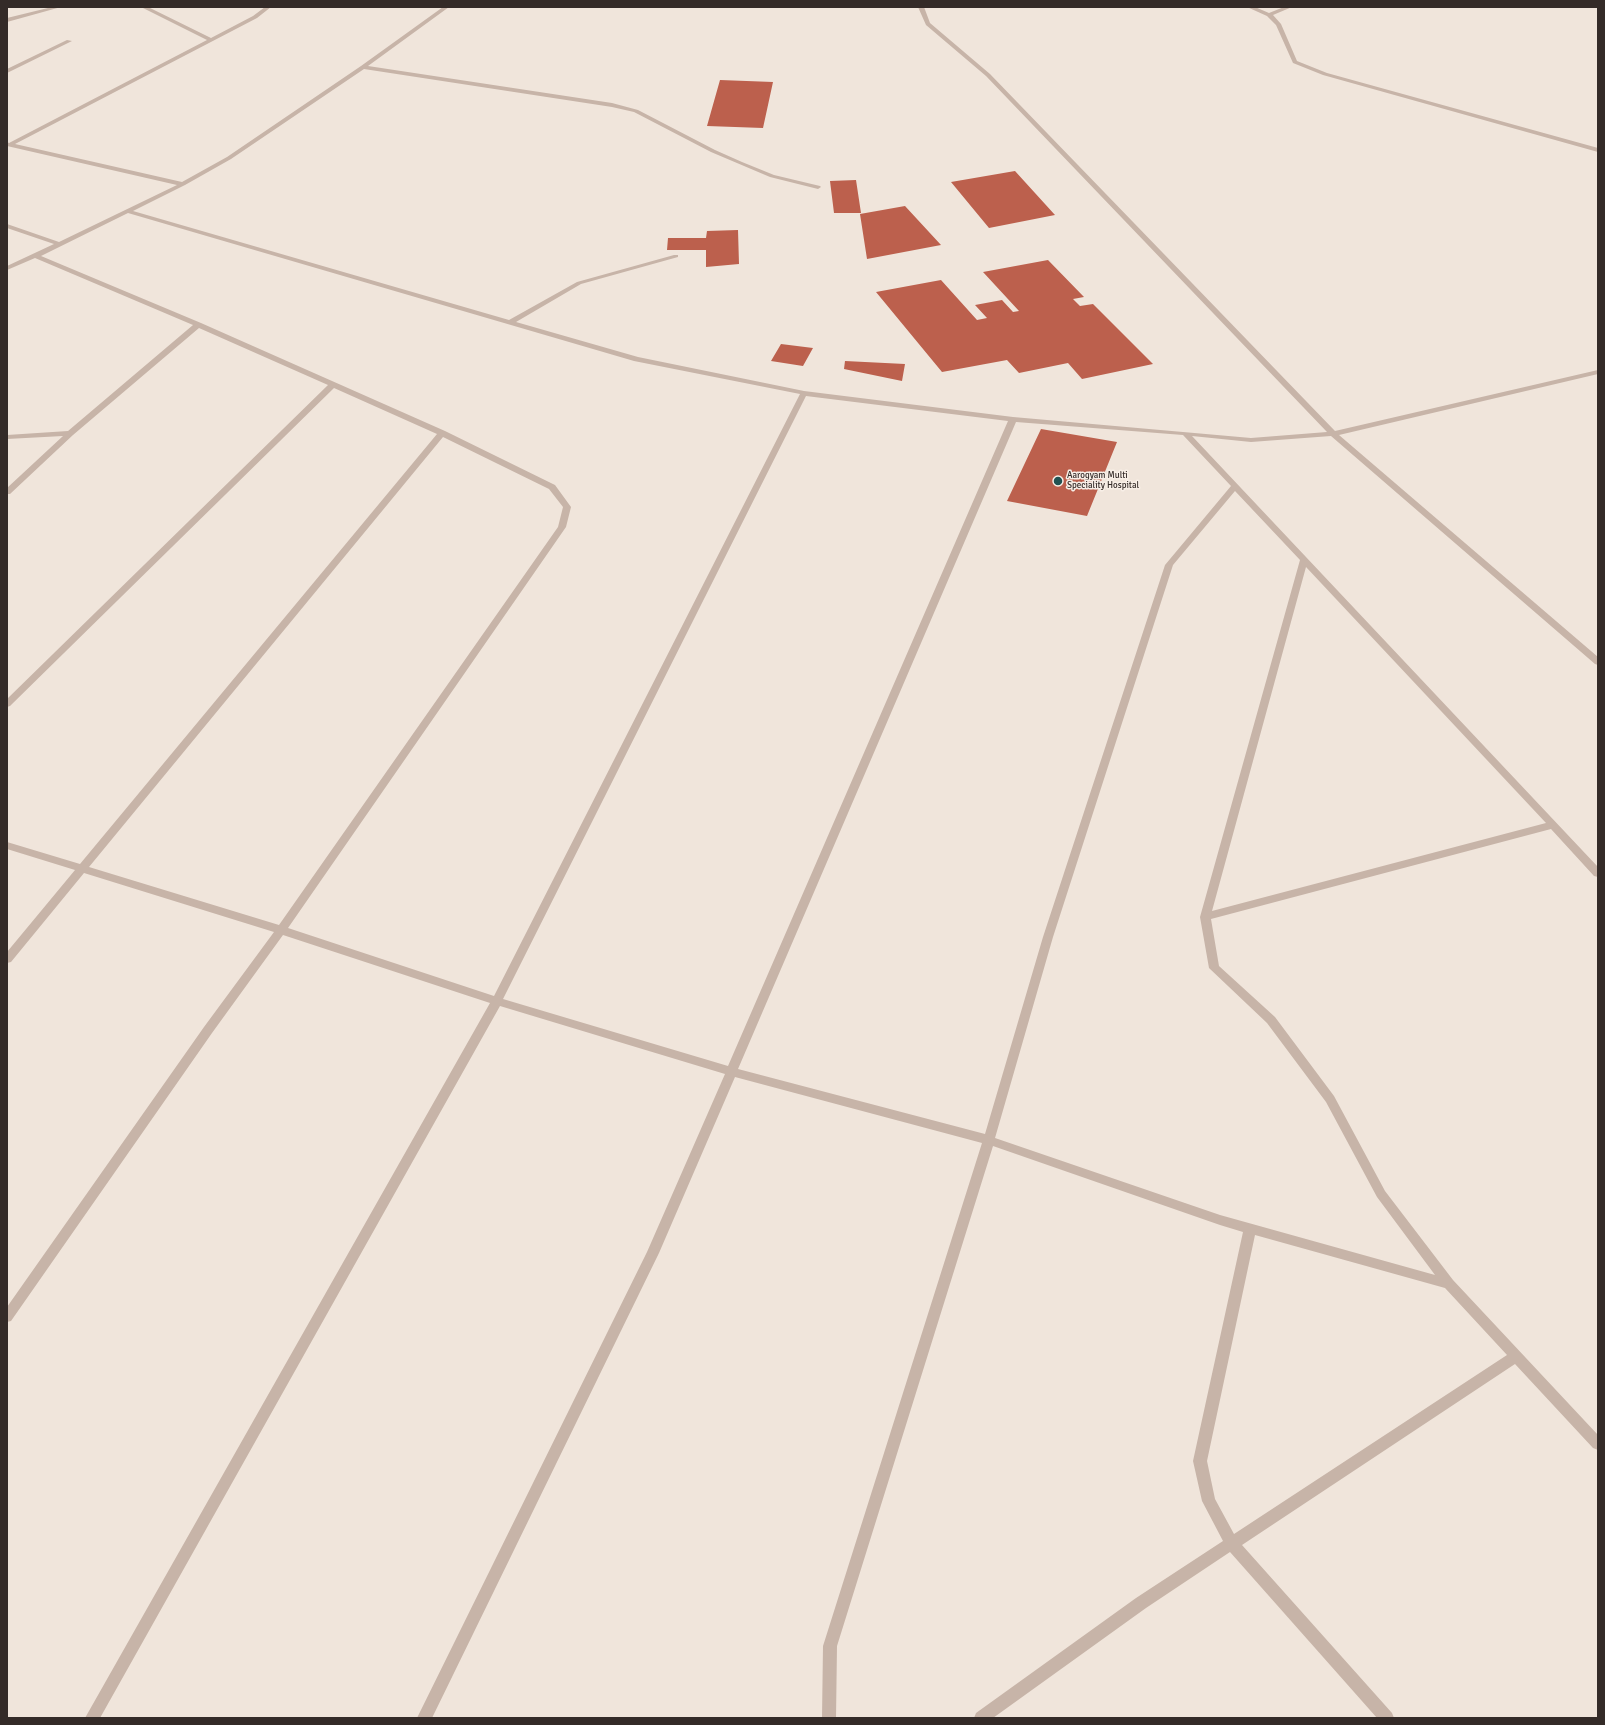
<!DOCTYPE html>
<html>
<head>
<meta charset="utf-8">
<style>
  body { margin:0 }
  #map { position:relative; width:1605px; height:1725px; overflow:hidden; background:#f0e5db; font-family:Signika,sans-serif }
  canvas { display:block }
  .frame { position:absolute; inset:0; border:8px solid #342b28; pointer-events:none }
</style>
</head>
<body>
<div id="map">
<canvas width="1605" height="1725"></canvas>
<div class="frame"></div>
</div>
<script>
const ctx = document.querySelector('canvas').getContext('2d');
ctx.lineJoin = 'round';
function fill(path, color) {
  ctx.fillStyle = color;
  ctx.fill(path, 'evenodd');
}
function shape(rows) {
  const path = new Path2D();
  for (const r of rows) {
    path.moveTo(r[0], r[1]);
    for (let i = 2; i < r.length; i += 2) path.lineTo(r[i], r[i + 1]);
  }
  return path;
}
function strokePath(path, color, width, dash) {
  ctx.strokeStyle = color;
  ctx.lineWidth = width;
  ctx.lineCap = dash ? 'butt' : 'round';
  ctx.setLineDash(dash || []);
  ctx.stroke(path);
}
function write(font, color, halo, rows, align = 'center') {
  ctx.font = font + ' Signika,sans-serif';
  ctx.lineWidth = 3;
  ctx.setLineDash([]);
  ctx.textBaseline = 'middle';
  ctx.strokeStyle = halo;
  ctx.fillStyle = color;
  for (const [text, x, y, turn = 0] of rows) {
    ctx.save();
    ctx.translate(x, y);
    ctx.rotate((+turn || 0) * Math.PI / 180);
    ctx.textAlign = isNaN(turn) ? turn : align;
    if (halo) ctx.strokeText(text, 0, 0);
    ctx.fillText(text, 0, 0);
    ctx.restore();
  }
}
const building = shape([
  [720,80,773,82,763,128,707,126],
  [1015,171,1055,215,989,228,951,182],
  [856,180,861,213,834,213,830,181],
  [905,206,941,245,867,259,860,214],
  [738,230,739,264,706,267,706,250,667,250,668,238,706,238,707,231],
  [1048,260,1084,297,1073,299,1080,306,1093,304,1153,364,1082,379,1068,363,1019,373,1007,360,942,372,876,292,941,280,977,320,987,318,975,305,1002,300,1013,312,1019,311,983,272],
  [781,344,813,348,803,366,771,361],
  [845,361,905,364,902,381,844,369],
  [1041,429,1117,442,1087,516,1007,501]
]);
const minor = shape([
  [52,7,61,7,7,22,7,18,52,7],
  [141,7,148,7,211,38,253,16,265,7,271,7,257,18,15,144,182,182,227,157,361,66,443,7,449,7,368,66,612,103,638,110,715,150,742,162,774,175,820,186,821,187,818,189,770,177,711,152,634,112,612,107,364,69,231,159,185,185,133,211,509,320,577,282,674,255,678,255,678,257,581,284,516,322,638,357,804,391,1013,417,1251,438,1327,432,986,76,926,25,918,7,924,7,930,23,990,74,1335,431,1598,370,1598,374,1339,435,1598,657,1598,665,1595,664,1331,436,1251,442,1192,436,1598,867,1598,877,1594,876,1551,829,1211,919,1219,966,1275,1017,1334,1096,1385,1191,1453,1280,1598,1435,1598,1450,1593,1448,1515,1364,1242,1545,1392,1713,1394,1718,1377,1718,1230,1552,1146,1608,993,1718,974,1718,976,1713,1136,1598,1223,1541,1202,1501,1193,1461,1243,1232,1220,1225,993,1146,837,1646,836,1718,822,1718,823,1646,982,1143,735,1077,659,1253,432,1718,417,1718,647,1252,725,1074,500,1006,100,1718,85,1718,490,1003,283,935,212,1033,11,1321,7,1322,7,1307,204,1027,274,932,84,873,11,962,7,963,7,952,75,870,7,849,7,842,80,864,437,434,334,388,10,706,7,707,7,699,328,385,199,328,73,435,10,494,7,494,7,488,63,436,7,439,7,435,68,431,193,325,35,258,7,270,7,266,54,244,7,228,7,224,59,242,177,185,7,146,7,142,9,143,207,40,141,7],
  [128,213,634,361,800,394,494,996,288,928,566,527,571,507,555,485,445,431,201,323,41,256,128,213],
  [806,396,1008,421,728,1066,503,999,806,396],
  [1016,422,1183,435,1231,486,1165,565,1043,937,985,1134,738,1069,1016,422],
  [443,437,549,489,563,507,558,527,279,925,89,867,443,437],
  [1235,491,1300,560,1200,917,1209,968,1267,1023,1326,1102,1377,1197,1435,1275,1220,1215,995,1138,1053,937,1173,565,1235,491],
  [1306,567,1546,823,1212,911,1306,567],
  [1255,1235,1445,1288,1507,1355,1234,1534,1215,1499,1207,1461,1255,1235],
  [1247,7,1255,7,1269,13,1284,7,1292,7,1273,15,1281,24,1297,61,1327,73,1598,148,1598,152,1323,75,1293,63,1276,25,1267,16,1247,7],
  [67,40,72,41,7,73,7,69,67,40]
]);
const markers = [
  [1058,481,5,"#215252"]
];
const farPoinames = [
  ["Aarogyam Multi",1067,476],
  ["Speciality Hospital",1067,486]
];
fill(building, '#bc604d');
fill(minor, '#c7b4a8');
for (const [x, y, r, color] of markers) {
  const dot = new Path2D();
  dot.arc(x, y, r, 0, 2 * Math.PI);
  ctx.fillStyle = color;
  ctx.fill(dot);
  strokePath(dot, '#f8efe7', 1.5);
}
write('9px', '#342b28', '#f8efe7', farPoinames, 'left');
</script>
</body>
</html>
